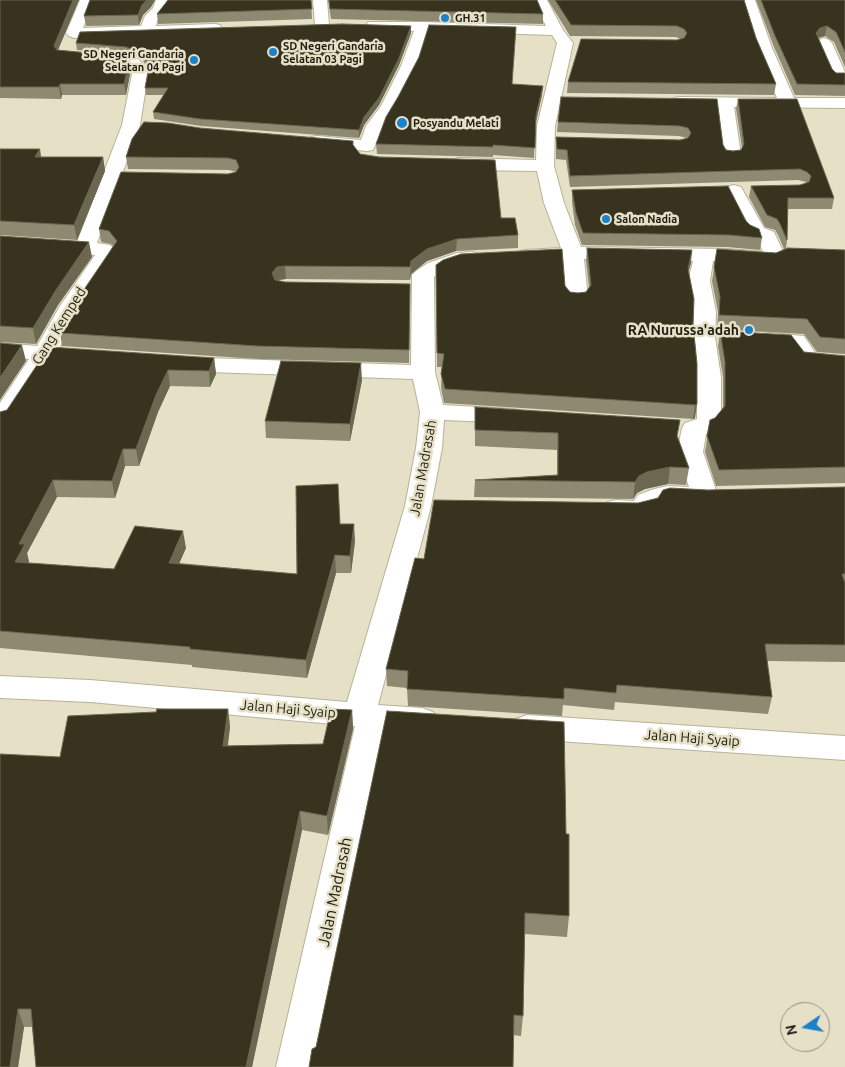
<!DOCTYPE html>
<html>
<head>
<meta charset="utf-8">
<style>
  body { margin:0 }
  #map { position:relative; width:845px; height:1067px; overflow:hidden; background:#e5e0c6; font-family:Ubuntu,sans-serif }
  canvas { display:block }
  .north { position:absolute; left:780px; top:1002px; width:50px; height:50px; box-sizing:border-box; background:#e5e0c6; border:1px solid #96927f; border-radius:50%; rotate:258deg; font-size:14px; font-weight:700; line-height:20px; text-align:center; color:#201e14 }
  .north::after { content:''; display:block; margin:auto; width:18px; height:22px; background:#1d80cb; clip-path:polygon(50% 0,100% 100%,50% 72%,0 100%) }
</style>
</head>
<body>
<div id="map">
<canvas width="845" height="1067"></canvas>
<div class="north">N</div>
</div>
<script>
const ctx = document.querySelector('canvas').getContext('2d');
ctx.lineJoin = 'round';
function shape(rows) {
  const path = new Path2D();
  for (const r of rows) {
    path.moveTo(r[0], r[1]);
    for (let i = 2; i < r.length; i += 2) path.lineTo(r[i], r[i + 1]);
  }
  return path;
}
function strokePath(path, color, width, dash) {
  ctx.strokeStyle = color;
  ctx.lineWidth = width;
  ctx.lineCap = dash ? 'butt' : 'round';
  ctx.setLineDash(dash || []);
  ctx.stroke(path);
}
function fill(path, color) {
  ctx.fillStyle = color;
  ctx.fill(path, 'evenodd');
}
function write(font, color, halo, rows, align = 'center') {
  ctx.font = font + ' Ubuntu,sans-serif';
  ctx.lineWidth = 5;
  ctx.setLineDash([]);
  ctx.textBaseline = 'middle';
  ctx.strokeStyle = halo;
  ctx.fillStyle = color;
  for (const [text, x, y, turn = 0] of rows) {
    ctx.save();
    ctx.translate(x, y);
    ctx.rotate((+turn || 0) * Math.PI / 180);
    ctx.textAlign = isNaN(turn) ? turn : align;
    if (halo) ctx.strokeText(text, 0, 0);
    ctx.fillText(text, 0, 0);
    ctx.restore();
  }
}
const minor = shape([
  [80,0,94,0,83,28,141,26,145,16,153,8,156,0,170,0,167,10,157,21,156,26,215,24,220,25,222,28,220,31,215,32,74,38,69,36,66,33,80,0],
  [313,0,327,0,329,25,327,28,322,29,317,28,315,25,313,0],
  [533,0,547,0,563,30,573,43,555,126,554,166,564,203,581,247,727,249,763,252,758,240,749,236,746,232,724,191,727,187,734,185,741,187,764,228,774,232,786,258,783,262,774,265,713,261,710,281,716,312,715,337,721,377,721,421,711,432,706,434,703,452,718,496,714,502,705,504,668,502,660,504,656,512,636,517,607,514,603,508,607,502,616,500,634,501,638,495,654,489,668,486,689,487,677,452,682,428,685,423,697,419,697,377,693,337,694,312,688,281,693,261,584,259,588,298,585,303,577,304,569,303,566,298,563,260,525,262,518,260,515,256,518,252,525,250,561,248,544,203,537,171,459,170,453,168,450,164,453,160,459,158,536,160,537,126,557,43,552,35,429,31,417,66,397,106,384,126,373,150,367,151,317,146,311,145,308,141,311,137,317,136,361,140,366,126,381,106,401,66,414,31,373,29,368,28,366,25,368,22,423,22,546,26,533,0],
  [741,0,755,0,772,48,794,98,845,98,845,108,734,107,741,155,738,159,732,160,726,159,723,155,717,107,680,107,674,106,672,102,674,98,680,97,777,98,756,48,741,0],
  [824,38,829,40,832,43,845,72,845,83,834,82,832,79,816,43,819,40,824,38],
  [88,52,138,59,144,65,148,74,140,125,97,243,110,245,117,252,82,306,59,348,89,352,93,357,89,362,81,364,51,361,9,426,0,428,0,403,29,359,0,357,0,343,37,346,60,306,95,255,0,249,0,237,77,242,122,125,132,74,128,66,82,60,80,57,82,54,88,52],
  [472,252,479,254,482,258,479,262,460,265,442,271,434,277,435,372,443,405,513,409,522,411,525,416,522,421,513,423,444,420,442,448,431,506,378,705,422,708,433,712,438,720,433,728,422,732,387,728,316,1067,276,1067,355,726,90,702,0,698,0,676,90,680,347,702,405,506,416,448,420,412,413,379,178,371,170,369,166,364,170,359,178,357,411,365,412,275,416,271,428,263,457,253,472,252],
  [758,332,804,336,816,354,845,356,845,370,801,365,789,347,750,344,747,339,750,334,758,332],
  [527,715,845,736,845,760,527,739,516,735,511,727,516,719,527,715]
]);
const wall = shape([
  [0,0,79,0,58,50,130,74,126,95,62,95,61,99,0,98],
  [90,0,155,0,151,7,143,15,139,25,86,26,84,16],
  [311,0,312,19,158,24,157,14],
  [328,0,537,0,543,14,543,24,331,19],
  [548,0,744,0,756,38,776,84,774,95,567,93,568,82,680,39,676,37,570,36],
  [756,0,845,0,845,67,834,42,825,36,818,38,832,69,836,73,845,73,845,96,795,95,774,47],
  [411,33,399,65,379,105,364,125,359,138,201,126,154,119,153,112,164,95,146,95,145,88,148,71,143,60,127,54,77,50,76,43],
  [512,84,542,95,535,125,534,158,493,155,493,157,377,154,376,144],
  [717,99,723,145,726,150,733,151,741,150,742,148,736,109,738,99,834,198,832,209,788,209,787,240,786,249,845,250,845,354,817,352,804,334,717,329,718,312,712,281,717,249,776,253,784,249,778,235,775,230,765,227,749,197,751,186,800,185,806,183,806,182,798,180,570,187,566,160,556,159,556,137,680,140,687,138,679,136,557,132,558,122],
  [200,128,353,145,360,154,501,218,518,235,518,248,456,251,427,261,411,274,410,280,286,279,277,280,285,282,410,284,409,363,258,359,62,346,60,333,113,246,111,244,101,242,99,229,228,174,236,172,229,170,128,169,126,157],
  [0,149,41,157,103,157,105,171,77,240,0,235],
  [572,190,746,221,762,238,760,250,727,247,582,245,575,225,572,202],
  [0,236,92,257,58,305,36,344,0,342],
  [587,248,691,263,688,272,697,364,695,418,693,419,444,403,441,388,442,367,437,367,436,265,565,286,570,292,578,293,586,292,589,288,586,261],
  [720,331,804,352,845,356,845,483,716,486,705,452,710,420,715,418,723,408,723,377,718,346],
  [214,358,216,374,210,387,170,386,158,412,139,466,125,466,115,498,57,497,27,553,29,563,114,569,186,548,179,563,297,574,340,524,355,541,351,573,336,573,307,678,192,667,192,665,0,648,0,412],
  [362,380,350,441,266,438,265,421],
  [475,407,678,437,689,468,686,485,668,484,645,489,637,493,633,499,474,497,475,480,557,475,557,450,475,446],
  [845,487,845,662,767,661,772,697,768,714,615,702,614,710,563,705,562,716,408,706,407,688,387,686,386,669,424,559,638,503,708,490],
  [228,709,230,727,228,746,323,744,352,710,353,729,328,835,302,830,252,1067,36,1067,32,1027,24,1027,18,1067,0,1067,60,757,156,712],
  [566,834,569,916,567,937,525,934,523,1016,521,1036,513,1035,316,1047]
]);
const shadedWall = shape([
  [73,0,79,0,55,57,54,46],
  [147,0,155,0,151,7,143,15,139,25,138,15,142,5],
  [411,26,411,33,399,65,379,105,364,125,359,138,359,130,364,117],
  [827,26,825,36,818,38,816,33,820,28],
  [129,63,130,74,126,95,124,84],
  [60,84,62,95,61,99,59,87],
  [543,86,542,95,535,126,536,115],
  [40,149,42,163,35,157],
  [103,157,105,171,77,240,74,225],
  [457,239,456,251,427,261,411,274,410,280,411,261,427,249],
  [89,242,92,257,58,305,36,344,33,328,56,290],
  [692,250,691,263,686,281,688,269],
  [285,266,286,279,278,280,273,286,272,273,277,267],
  [22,345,26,361,0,400,0,378],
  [214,358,216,374,210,387,209,371],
  [361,363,362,380,350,441,350,424],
  [168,370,170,386,158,412,139,466,136,449,156,395],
  [697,404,695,418,693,419,695,405],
  [123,449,125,466,115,498,112,481],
  [670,467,668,484,645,489,637,493,633,499,635,482,639,476,647,472],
  [53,480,57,497,27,553,29,562,19,579,15,562,19,544],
  [354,524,355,541,351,573,350,556],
  [183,531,186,548,172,580,169,563],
  [335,555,336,573,307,678,306,660],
  [228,709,230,727,225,764,223,746],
  [352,710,353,729,328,835,327,816],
  [300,811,302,830,252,1067,246,1067],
  [18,1009,24,1027,18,1067,10,1067]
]);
const building = shape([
  [0,0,73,0,54,46,57,50,122,56,129,63,124,84,60,84,59,87,0,87,0,0],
  [90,0,147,0,142,5,138,15,84,16,90,0],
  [168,0,311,0,312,9,157,14,168,0],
  [329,0,537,0,543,14,330,9,329,0],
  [555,0,744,0,756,38,776,84,568,82,581,39,677,40,684,38,687,33,684,29,677,26,571,25,555,0],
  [761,0,845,0,845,52,836,32,827,26,820,28,816,33,832,69,836,73,845,73,845,85,797,84,775,36,761,0],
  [342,24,411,26,399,58,379,98,364,117,359,130,200,119,153,112,168,88,145,88,149,67,142,53,126,47,76,43,80,32,342,24],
  [429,25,516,27,512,84,543,86,536,115,535,148,493,145,493,147,376,144,386,117,398,97,419,57,429,25],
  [561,97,717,99,723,145,726,150,733,151,741,150,744,144,738,99,797,99,834,198,788,198,787,240,780,224,777,219,767,215,751,186,800,185,809,182,811,176,807,172,800,169,570,176,567,150,557,149,556,137,680,140,688,138,691,133,688,128,680,126,558,122,561,97],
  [144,122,168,123,200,128,353,141,353,145,360,154,379,157,495,160,501,218,515,218,518,235,457,239,427,249,411,261,410,267,285,266,277,267,272,273,275,280,285,282,410,284,409,350,257,346,60,333,81,294,117,241,109,231,99,229,121,172,228,174,236,172,239,167,236,160,228,158,126,157,132,139,144,122],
  [0,149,40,149,35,157,103,157,74,225,0,221,0,149],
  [728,186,746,221,750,225,759,229,762,238,729,235,583,233,576,213,572,190,728,186],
  [0,236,89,242,56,290,33,328,0,326,0,236],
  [587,248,692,250,688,269,694,299,693,324,697,364,697,404,695,405,445,389,441,374,444,354,437,353,436,265,443,260,461,254,562,249,565,286,570,292,578,293,586,292,591,285,587,248],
  [788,248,845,250,845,339,820,337,807,319,719,315,720,297,714,267,717,249,776,253,788,248],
  [720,331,791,335,804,352,845,356,845,467,719,470,707,436,710,420,715,418,725,406,725,362,720,331],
  [0,343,22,345,0,378,0,343],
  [49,347,214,358,209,371,168,370,156,395,136,449,123,449,112,481,53,480,19,544,25,544,15,562,114,569,135,526,183,531,169,563,297,574,296,486,338,484,340,524,354,524,350,556,335,555,306,660,190,649,190,647,0,631,0,412,7,410,49,347],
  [281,361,361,363,350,424,265,421,281,361],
  [475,407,680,420,677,436,689,468,670,467,647,472,639,476,635,482,475,480,558,475,558,433,475,430,475,407],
  [845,487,845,574,842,574,845,583,845,645,765,644,772,697,617,685,616,693,564,688,564,699,407,689,408,671,386,669,415,558,424,559,434,500,638,503,658,498,663,490,670,488,708,490,845,487],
  [157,709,228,709,223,746,323,744,331,709,352,710,327,816,300,811,246,1067,36,1067,31,1009,18,1009,10,1067,0,1067,0,754,60,757,68,716,156,712,157,709],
  [387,711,564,722,566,834,569,834,569,916,525,913,523,1016,514,1015,513,1067,309,1067,312,1049,316,1047,387,711]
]);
const markers = [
  [445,18,5,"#1d80cb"],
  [273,52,5,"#1d80cb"],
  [194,60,5,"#1d80cb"],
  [402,123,6,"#1d80cb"],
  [606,219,5,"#1d80cb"],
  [749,330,5,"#1d80cb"]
];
const farPoinames = [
  ["GH.31",455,18],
  ["SD Negeri Gandaria",283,46],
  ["Selatan 03 Pagi",283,59],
  ["SD Negeri Gandaria",184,54,"right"],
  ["Selatan 04 Pagi",184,67,"right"],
  ["Posyandu Melati",413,123],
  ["Salon Nadia",616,219]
];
const streetNames = [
  ["Gang Kemped",59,326,-58],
  ["Jalan Madrasah",423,468,-80],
  ["Jalan Haji Syaip",288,709,5],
  ["Jalan Haji Syaip",692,738,4]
];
const poiNames = [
  ["RA Nurussa'adah",739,330]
];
const nearStreetnames = [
  ["Jalan Madrasah",335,892,-78]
];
strokePath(minor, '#b7b299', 2);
fill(minor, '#fff');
fill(wall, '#8e8a72');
fill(shadedWall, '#6c6750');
fill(building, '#38331e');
strokePath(building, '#6c6750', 1);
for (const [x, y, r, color] of markers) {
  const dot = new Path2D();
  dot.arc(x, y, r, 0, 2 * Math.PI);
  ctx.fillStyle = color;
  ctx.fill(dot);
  strokePath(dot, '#e5e0c6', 2);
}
write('bold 11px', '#201e14', '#e5e0c6', farPoinames, 'left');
write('14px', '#201e14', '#e5e0c6', streetNames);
write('bold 14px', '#201e14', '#e5e0c6', poiNames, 'right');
write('16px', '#201e14', '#e5e0c6', nearStreetnames);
</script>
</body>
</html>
